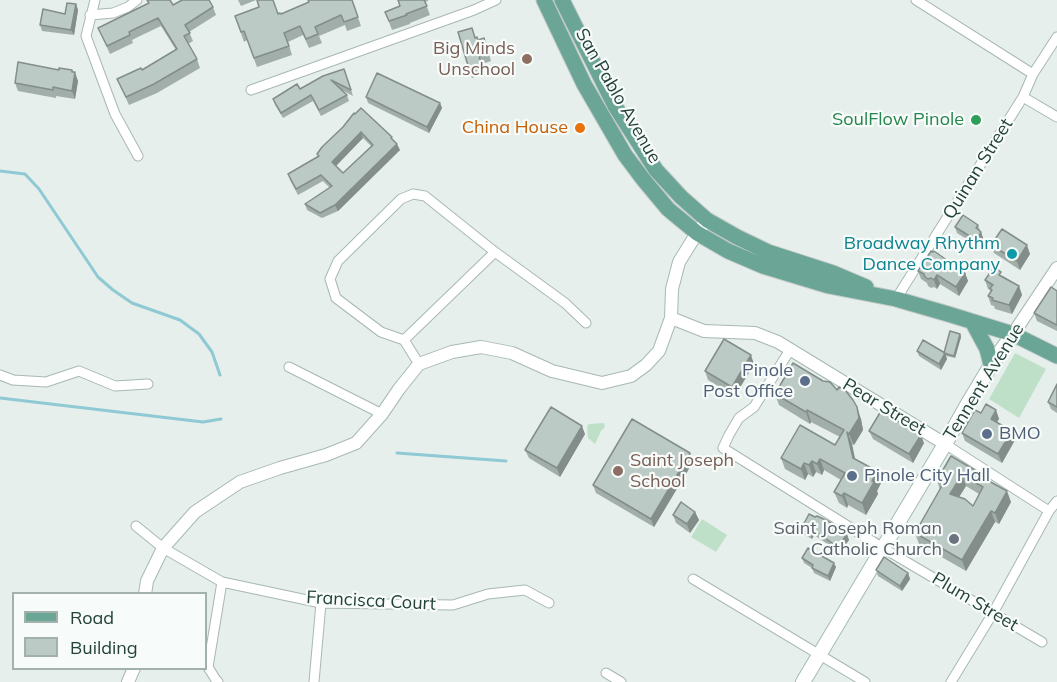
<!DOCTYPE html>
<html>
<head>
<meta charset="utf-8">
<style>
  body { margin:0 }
  #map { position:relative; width:1057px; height:682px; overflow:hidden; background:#e6efeb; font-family:Mulish,sans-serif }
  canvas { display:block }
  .legend { position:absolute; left:12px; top:592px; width:195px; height:78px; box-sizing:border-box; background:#f7fbf9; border:2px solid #a3b1ad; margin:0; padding:8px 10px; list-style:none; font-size:18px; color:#24423a }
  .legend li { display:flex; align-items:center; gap:12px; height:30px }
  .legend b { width:30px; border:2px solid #a3b1ad }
</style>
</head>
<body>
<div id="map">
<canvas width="1057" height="682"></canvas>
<ul class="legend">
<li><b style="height:8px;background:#6aa596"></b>Road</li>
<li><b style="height:16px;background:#bbcac4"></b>Building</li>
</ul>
</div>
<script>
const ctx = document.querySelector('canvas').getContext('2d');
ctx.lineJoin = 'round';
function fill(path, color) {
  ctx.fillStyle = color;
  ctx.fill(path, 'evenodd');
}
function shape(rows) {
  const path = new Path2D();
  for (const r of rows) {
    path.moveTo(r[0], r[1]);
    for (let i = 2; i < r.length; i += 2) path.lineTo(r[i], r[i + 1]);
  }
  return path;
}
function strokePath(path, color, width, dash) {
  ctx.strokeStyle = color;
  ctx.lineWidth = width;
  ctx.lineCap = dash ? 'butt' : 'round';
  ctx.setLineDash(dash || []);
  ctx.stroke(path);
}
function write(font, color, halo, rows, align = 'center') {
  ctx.font = font + ' Mulish,sans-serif';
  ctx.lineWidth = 4.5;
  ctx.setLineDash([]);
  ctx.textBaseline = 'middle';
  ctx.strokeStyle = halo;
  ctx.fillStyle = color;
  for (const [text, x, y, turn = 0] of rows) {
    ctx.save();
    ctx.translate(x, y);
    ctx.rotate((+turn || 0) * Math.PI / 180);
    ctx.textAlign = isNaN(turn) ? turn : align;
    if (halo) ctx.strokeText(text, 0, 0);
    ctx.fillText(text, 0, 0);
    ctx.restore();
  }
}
const green = shape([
  [1015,353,1046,369,1019,418,989,399],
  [604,423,605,427,601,431,595,444,588,438,587,426,589,424],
  [702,519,727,535,716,552,691,537]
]);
const stream = shape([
  [0,171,25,174,39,189,98,277,113,290,132,303,180,320,199,334,212,352,220,375],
  [0,398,203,422,221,419],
  [397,453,506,461]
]);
const minor = shape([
  [95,0,86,36,115,114,138,156],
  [916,0,1033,74],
  [90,15,113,13,128,7,137,0],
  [251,90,474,10,496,0],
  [1023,97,1057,117],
  [495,252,565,303,586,323],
  [896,299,1023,97,1033,74,1057,37],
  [404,340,495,252,425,196,413,194,401,199,338,261,330,279,336,298,381,332,404,340,419,364],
  [790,350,754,407,739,418,729,435,723,448,883,548,1042,642],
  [289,367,382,414],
  [0,375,13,380,46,382,79,371,115,386,148,384],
  [945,444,1049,511],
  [136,526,163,548,222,582,321,603,453,605,488,594,525,590,549,603],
  [693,579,865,682],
  [606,673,621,682],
  [218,682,216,680,208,667,222,582],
  [314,682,321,603],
  [951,682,993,613,1049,511,1057,501]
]);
const tertiary = shape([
  [671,318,704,331,755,333,778,342,945,444],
  [1013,334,1057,268],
  [145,594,147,581,163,548,195,512,240,482,280,468,326,455,356,443,382,414,399,389,419,364,452,352,481,347,512,353,552,371,602,383,631,376,646,365,659,351,671,318,672,289,679,262,697,233,707,220],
  [128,682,134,668]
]);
const secondary = shape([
  [803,682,945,444,970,400,991,365,1013,334]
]);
const primary = shape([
  [544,0,584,84,625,155,643,179,668,209,697,233,728,251,763,266,829,286,896,299,948,314,1013,334,1057,356],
  [562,0,615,106,656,170,681,197,707,220,737,237,768,252,833,273,866,287],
  [973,323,987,349,991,365]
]);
const wall = shape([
  [147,0,173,5,213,7,216,15,189,32,193,41,188,44,197,59,200,68,157,93,129,105,117,79,142,70,176,50,161,26,140,36,132,40,133,43,110,54,98,28,148,3],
  [238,0,256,0,241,6],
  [352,0,361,26,347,31,345,25,319,36,322,43,309,48,303,35,288,42,292,55,257,67,247,40,244,42,235,16,259,7,281,14],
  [398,0,428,0,428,1,425,2,430,15,410,23,410,24,392,30,385,12,400,6],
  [76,4,78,10,74,35,42,31,40,25,65,14],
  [475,38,478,40,484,38,491,61,482,64,484,74,472,78,469,69],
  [344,69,353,96,342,90,347,95,349,101,321,116,313,101,283,118,275,105,273,99,300,89],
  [73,72,78,81,75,99,56,96,56,98,18,91,15,83],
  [366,97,440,103,442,108,429,133,368,103],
  [343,127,393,140,400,150,338,211,322,218,307,210,305,204,330,188,323,181,298,195,290,180,288,174,318,156,317,154],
  [363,138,371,146,343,173,336,166],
  [978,225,983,238,978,246,957,233,955,227],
  [991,245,1030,254,1020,270,994,253],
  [918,271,965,273,968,281,959,296,940,284,937,289,934,287,931,288,928,286,927,283,921,279],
  [1003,276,1019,286,1022,295,1012,314,995,309,994,306,991,305,988,296,991,291,988,289,985,280],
  [1057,291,1057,331,1037,321,1034,313],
  [960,334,961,337,955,358,946,356,947,359,941,370,919,356,917,351,944,353],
  [754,364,735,396,708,380,705,371],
  [1057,384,1057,413,1051,409,1048,402],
  [837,390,861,419,863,430,854,445,852,444,855,459,877,471,881,483,877,491,878,494,866,515,848,505,847,508,839,503,834,492,841,480,824,470,822,475,816,472,813,477,808,474,805,480,785,469,781,458,835,445,840,437,811,422,810,424,779,405,775,394],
  [996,410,999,419,997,422,1012,431,1015,440,1002,463,965,441,962,433,981,413],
  [869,431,924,443,913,463,873,439],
  [585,434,560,477,529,458,525,450],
  [951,456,988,481,1011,502,999,524,995,522,966,571,919,544,915,533,940,490,937,480],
  [966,486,979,494,973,506,959,497],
  [693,462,654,527,596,493,593,485],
  [695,512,699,520,690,533,676,523,673,515],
  [809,514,849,540,840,552,814,535,812,539,803,534,801,529],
  [802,558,836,567,830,581,814,573,812,568,804,563],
  [876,570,908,573,910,579,902,591,878,576]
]);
const shadedWall = shape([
  [76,4,78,10,74,35,71,30],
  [479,55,482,64,484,74,481,66],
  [72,70,74,76,75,72,78,81,75,99,72,91],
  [440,103,442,108,429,133,427,127],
  [361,132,363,138,334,168,332,162],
  [397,144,400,150,338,211,335,205],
  [981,232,983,238,978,246,976,240],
  [1027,245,1030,254,1020,270,1017,261],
  [965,273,968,281,959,296,956,287],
  [937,275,940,284,937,289,934,280],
  [1019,286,1022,295,1012,314,1009,305],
  [960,334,961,337,955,358,954,356],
  [945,353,947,359,941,370,939,364],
  [751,355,754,364,735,396,732,387],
  [857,407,861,419,863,430,854,445,849,434],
  [807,410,811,422,810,424,806,412],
  [996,410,999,419,994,427,991,419],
  [582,426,585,434,560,477,557,468],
  [1012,431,1015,440,1002,463,998,454],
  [847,432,852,444,857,469,853,458],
  [921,435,924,443,913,463,909,454],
  [690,453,693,462,654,527,651,519],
  [820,459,824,470,822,475,817,464],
  [812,461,816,472,813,477,809,465],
  [804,463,808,474,805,480,801,469],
  [877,471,881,483,877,491,878,494,866,515,862,503],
  [962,475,966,486,954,505,950,494],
  [1007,491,1011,502,999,524,995,513],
  [844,493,848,505,847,508,842,496],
  [991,511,995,522,966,571,962,560],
  [695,512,699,520,690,533,687,524],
  [812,529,814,535,812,539,810,533],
  [847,534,849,540,840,552,838,547],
  [834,563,836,567,830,581,828,576],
  [908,573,910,579,902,591,900,586]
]);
const building = shape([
  [147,0,170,0,173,5,182,0,209,0,213,7,185,25,190,33,184,36,197,59,154,84,126,97,117,79,141,68,142,70,177,49,158,18,137,28,129,32,130,35,107,46,98,28,149,3,147,0],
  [257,0,273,0,278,14,280,13,281,14,309,2,308,0,352,0,358,17,344,22,341,15,315,27,318,34,306,39,300,26,284,33,289,46,254,58,244,31,241,32,235,16,259,7,257,0],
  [398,0,424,0,427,6,406,14,407,15,389,21,385,12,400,6,398,0],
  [67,3,76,4,71,30,40,25,43,9,65,14,67,3],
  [472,28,475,38,477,37,478,40,484,38,488,52,479,55,481,66,469,69,458,32,472,28],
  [18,62,59,70,59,68,72,70,72,72,75,72,72,91,53,87,53,90,15,83,18,62],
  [344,69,351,90,331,80,347,95,319,110,311,95,281,113,273,99,297,84,300,89,323,76,344,69],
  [377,73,440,103,427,127,366,97,377,73],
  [361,108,392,137,391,138,397,144,335,205,320,213,305,204,332,186,321,175,296,189,288,174,319,156,317,154,322,147,343,127,354,113,355,114,361,108],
  [361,132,373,145,343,173,332,162,361,132],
  [963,215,978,225,976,228,981,232,976,240,955,227,963,215],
  [1002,229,1027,245,1017,261,991,245,1002,229],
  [931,251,933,252,934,251,965,273,956,287,937,275,934,280,931,278,928,279,925,277,924,274,918,271,931,251],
  [994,267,1001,272,999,275,1019,286,1009,305,992,300,993,298,988,296,992,290,990,288,993,285,985,280,994,267],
  [1051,287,1057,291,1057,325,1034,313,1051,287],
  [950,331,960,334,954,356,944,353,950,331],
  [724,339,751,355,732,387,705,371,724,339],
  [923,340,945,353,939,364,917,351,923,340],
  [793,363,823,381,830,382,837,390,839,387,845,390,853,400,857,407,859,418,849,434,847,432,853,458,877,471,872,481,874,482,862,503,844,493,842,496,834,492,845,473,820,459,817,464,812,461,809,465,804,463,801,469,781,458,800,425,835,445,844,430,807,410,806,412,775,394,793,363],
  [1057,384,1057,407,1048,402,1057,384],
  [986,404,996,410,991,419,1012,431,998,454,962,433,975,410,981,413,986,404],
  [551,407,582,426,557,468,525,450,551,407],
  [881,411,921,435,909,454,869,431,881,411],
  [632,419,690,453,651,519,593,485,632,419],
  [951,456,988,478,987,480,1007,491,995,513,991,511,962,560,915,533,943,484,937,480,951,456],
  [962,475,983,487,973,506,965,499,950,494,962,475],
  [681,502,695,512,687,524,673,515,681,502],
  [809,514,815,517,817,516,828,521,847,534,838,547,812,529,810,533,801,529,809,514],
  [808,548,834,563,828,576,812,568,813,565,802,558,808,548],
  [884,557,908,573,900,586,876,570,884,557]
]);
const markers = [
  [527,59,6,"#8d6e63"],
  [976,120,6,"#2e9e5b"],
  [580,128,6,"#e8710a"],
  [1012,254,6,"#0f9aa8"],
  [805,381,6,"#5c6f8a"],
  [987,434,6,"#5c6f8a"],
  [618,471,6,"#8d6e63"],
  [852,476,6,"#5c6f8a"],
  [954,539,6,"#6b7280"]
];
const educationNames = [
  ["Big Minds",515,49],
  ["Unschool",515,70],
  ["Saint Joseph",630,461,"left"],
  ["School",630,482,"left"]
];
const streetNames = [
  ["San Pablo Avenue",618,96,60],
  ["Quinan Street",978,169,-58],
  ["Tennent Avenue",984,382,-58],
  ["Pear Street",884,407,31],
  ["Francisca Court",371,601,3],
  ["Plum Street",975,602,31]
];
const leisureNames = [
  ["SoulFlow Pinole",964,120]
];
const foodNames = [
  ["China House",568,128]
];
const cultureNames = [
  ["Broadway Rhythm",1000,244],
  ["Dance Company",1000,265]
];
const serviceNames = [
  ["Pinole",793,371,"right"],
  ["Post Office",793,392,"right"],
  ["BMO",999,434],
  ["Pinole City Hall",864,476]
];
const worshipNames = [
  ["Saint Joseph Roman",942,529],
  ["Catholic Church",942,550]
];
fill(green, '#bfe0c8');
strokePath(stream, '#8ec9d4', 3);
strokePath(minor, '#a8b8b2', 11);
strokePath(tertiary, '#a8b8b2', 14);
strokePath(secondary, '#a4bbb3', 16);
strokePath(primary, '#c2cac8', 17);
strokePath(minor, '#fff', 9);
strokePath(tertiary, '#fff', 12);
strokePath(secondary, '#fff', 14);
strokePath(primary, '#6aa596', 15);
fill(wall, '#a1aea9');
fill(shadedWall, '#838d89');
fill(building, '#bbcac4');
strokePath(building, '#838d89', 1.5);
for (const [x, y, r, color] of markers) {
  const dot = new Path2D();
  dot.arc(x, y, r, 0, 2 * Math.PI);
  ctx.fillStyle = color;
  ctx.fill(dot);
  strokePath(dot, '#f7fbf9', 2);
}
write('18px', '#785e54', '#f7fbf9', educationNames, 'right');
write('18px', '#24423a', '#f7fbf9', streetNames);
write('18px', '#27864d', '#f7fbf9', leisureNames, 'right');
write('18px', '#c56008', '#f7fbf9', foodNames, 'right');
write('18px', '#0d838f', '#f7fbf9', cultureNames, 'right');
write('18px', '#4e5e75', '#f7fbf9', serviceNames, 'left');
write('18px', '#5b616d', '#f7fbf9', worshipNames, 'right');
</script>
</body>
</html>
